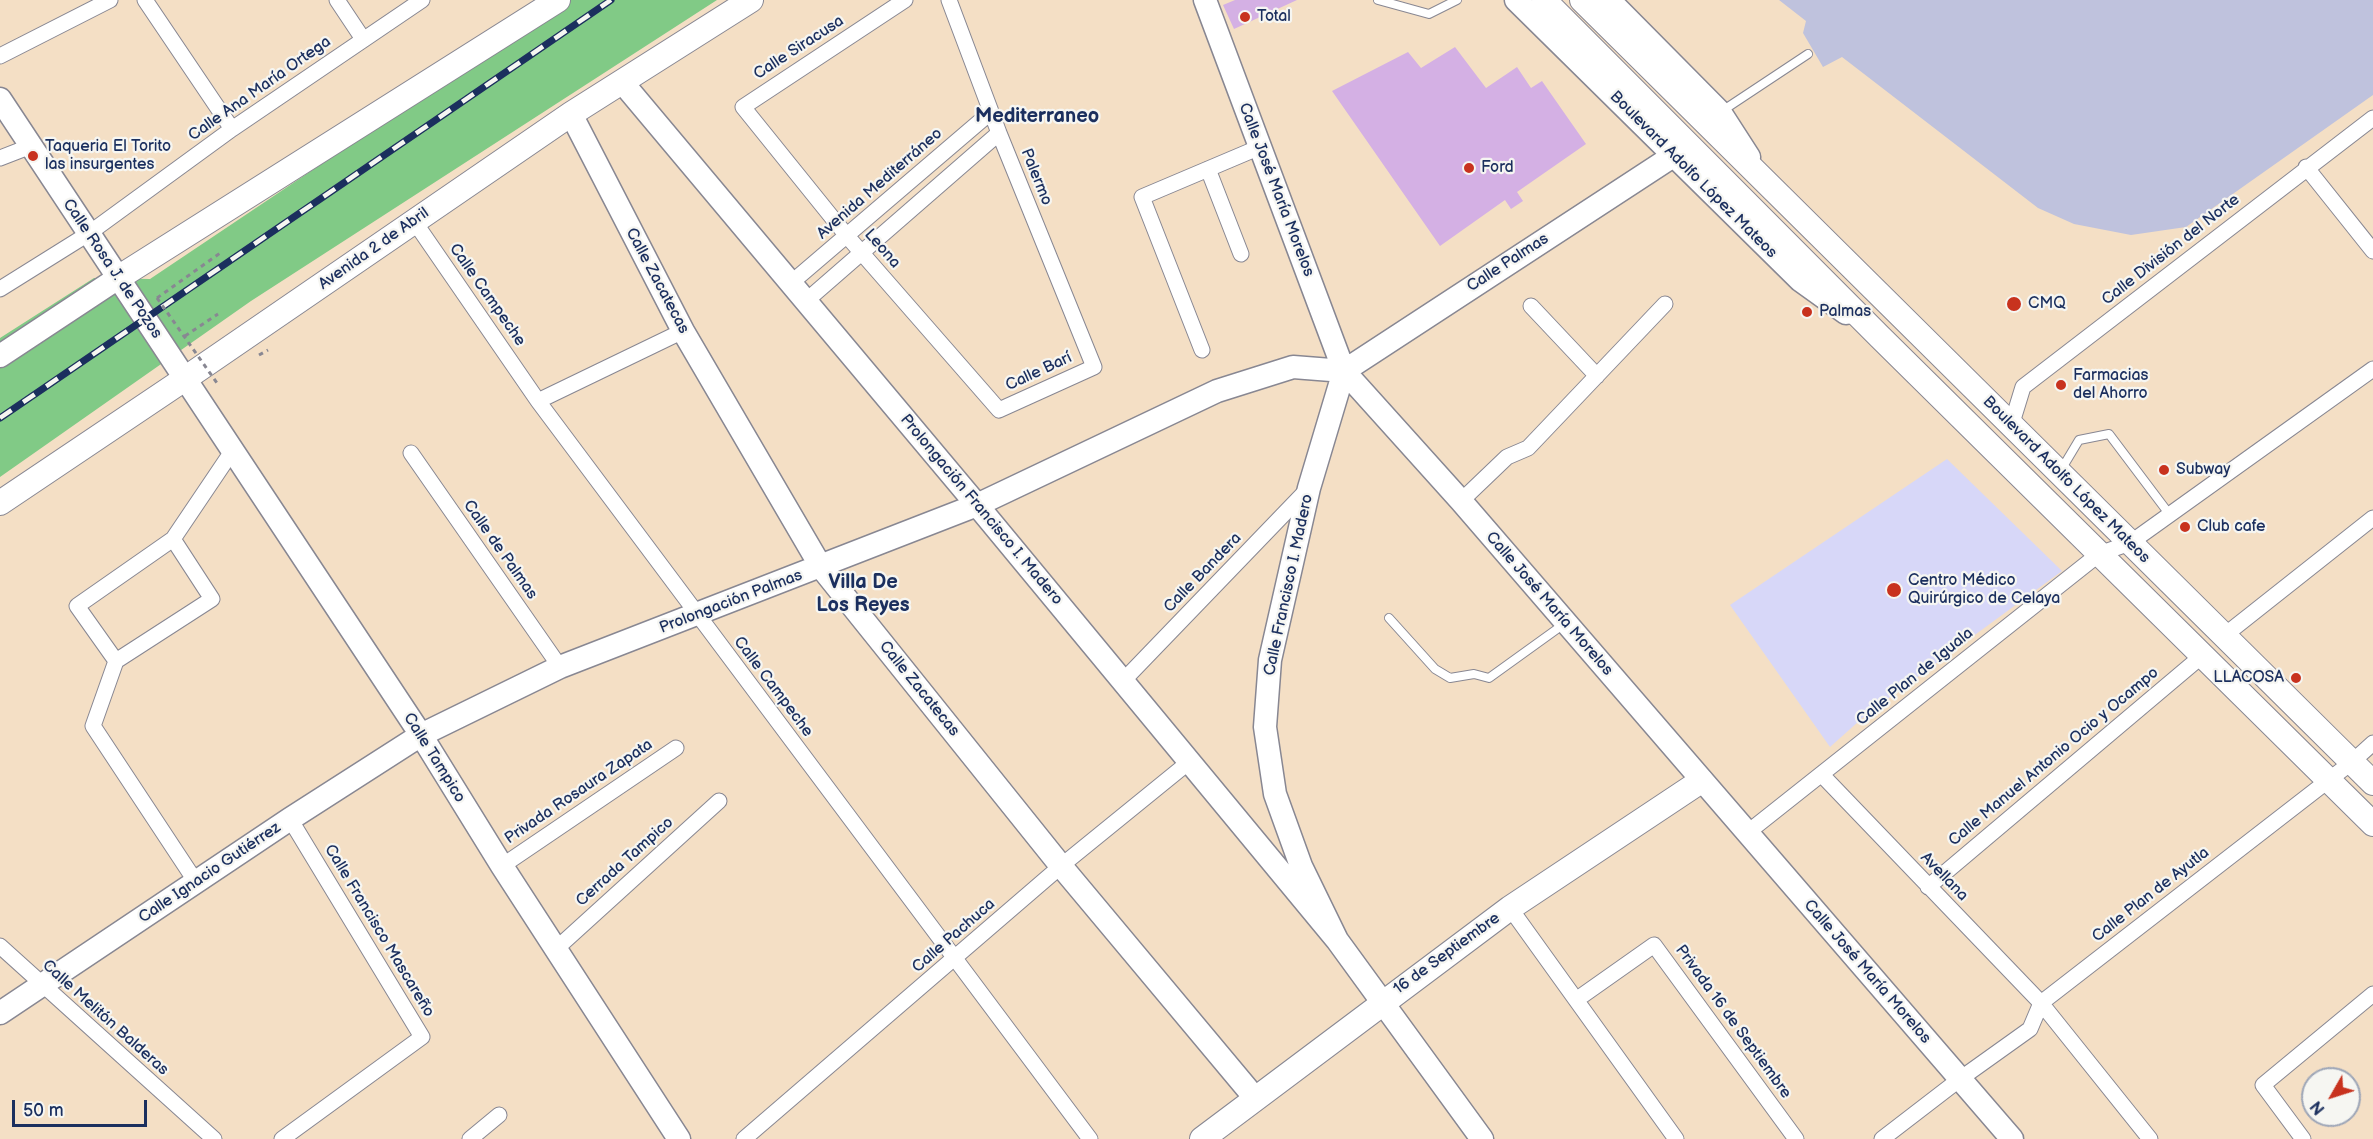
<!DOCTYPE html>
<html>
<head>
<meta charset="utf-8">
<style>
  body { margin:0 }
  #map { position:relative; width:2373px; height:1139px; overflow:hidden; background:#f4dfc5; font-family:"Balsamiq Sans",sans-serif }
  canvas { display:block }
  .north { position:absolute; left:2301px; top:1067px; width:60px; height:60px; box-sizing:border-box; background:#f6f6f2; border:2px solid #9ea6b7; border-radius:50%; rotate:231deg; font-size:16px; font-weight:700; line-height:24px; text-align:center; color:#1b2f5e }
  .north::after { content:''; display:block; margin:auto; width:21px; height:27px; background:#c8321e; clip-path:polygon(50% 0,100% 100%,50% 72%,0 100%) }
  .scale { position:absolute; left:12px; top:1100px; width:135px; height:27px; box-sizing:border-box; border:3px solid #1b2f5e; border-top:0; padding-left:8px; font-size:18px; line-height:21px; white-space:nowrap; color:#1b2f5e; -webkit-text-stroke:4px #f6f6f2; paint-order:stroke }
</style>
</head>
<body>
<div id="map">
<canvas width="2373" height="1139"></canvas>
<div class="north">N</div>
<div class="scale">50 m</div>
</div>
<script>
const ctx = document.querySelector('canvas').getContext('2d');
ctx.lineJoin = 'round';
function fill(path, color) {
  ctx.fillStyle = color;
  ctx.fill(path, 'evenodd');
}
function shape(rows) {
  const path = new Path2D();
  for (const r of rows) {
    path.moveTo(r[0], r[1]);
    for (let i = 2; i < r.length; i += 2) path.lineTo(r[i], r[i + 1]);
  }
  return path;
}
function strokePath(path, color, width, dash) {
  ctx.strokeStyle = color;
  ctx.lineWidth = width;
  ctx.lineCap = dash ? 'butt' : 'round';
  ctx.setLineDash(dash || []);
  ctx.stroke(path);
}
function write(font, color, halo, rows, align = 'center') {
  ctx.font = font + ' "Balsamiq Sans",sans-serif';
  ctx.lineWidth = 4.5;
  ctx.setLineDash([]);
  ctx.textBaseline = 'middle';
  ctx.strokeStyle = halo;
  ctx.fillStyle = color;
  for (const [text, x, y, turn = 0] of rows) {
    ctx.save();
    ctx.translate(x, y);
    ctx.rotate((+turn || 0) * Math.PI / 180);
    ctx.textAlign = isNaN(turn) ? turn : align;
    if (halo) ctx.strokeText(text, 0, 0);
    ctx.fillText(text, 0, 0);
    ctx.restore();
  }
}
const built = shape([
  [1947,459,2062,571,1867,714,1830,747,1730,605]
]);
const industrial = shape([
  [1779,0,2373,0,2373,95,2186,227,2131,235,2074,224,2038,208,1842,57,1823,67,1803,33,1806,21]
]);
const green = shape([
  [566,0,717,0,251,301,0,477,0,338,94,278,150,279]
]);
const building = shape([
  [1235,0,1297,0,1234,29,1223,5],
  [1455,47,1486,88,1517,67,1531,88,1542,81,1586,144,1517,192,1523,201,1511,209,1505,200,1440,246,1332,91,1408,52,1421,68]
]);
const path = shape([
  [157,298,223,251],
  [185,336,218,314],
  [259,355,268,350]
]);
const lane = shape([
  [1378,0,1429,14,1457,0],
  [1722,111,1808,54],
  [2061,470,2079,440,2109,434,2170,515],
  [1389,618,1435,669,1450,678,1474,674,1489,678,1564,624]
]);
const street = shape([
  [145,0,232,129],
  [337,0,363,39],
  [905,0,743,107,847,236,999,410,1094,367,999,133,949,0],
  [0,56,110,0],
  [0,158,31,146],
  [2306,167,2373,251],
  [1208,169,1241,254],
  [414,221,538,401,1090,1139],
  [791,283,991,112],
  [0,289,88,234,232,129,422,0],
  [806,301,999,133],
  [1531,306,1597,376],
  [1202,350,1142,197,1260,147],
  [538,401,683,331],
  [2011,426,2023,387,2373,118],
  [411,453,560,667],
  [1461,501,1507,457,1528,448,1665,304],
  [173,539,212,599,116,661,93,726,196,882],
  [2225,635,2373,518],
  [116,661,77,606,173,539,233,450],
  [1122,682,1307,490],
  [1822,775,2041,1003,2150,1139],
  [1747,833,2099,554,2130,543,2373,369],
  [502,866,676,748],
  [1928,887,2203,655],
  [1510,908,1676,1139],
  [0,946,214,1139],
  [556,949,719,801],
  [1576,1000,1654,945,1796,1139],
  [282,1139,422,1037,290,819],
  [470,1139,499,1115],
  [744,1139,1061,866,1189,762],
  [1882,1139,1960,1079,2030,1029,2041,1003,2352,762,2373,743],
  [2303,1139,2263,1085,2373,994]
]);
const secondary = shape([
  [1205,0,1344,371,1461,501,2012,1139],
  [1516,0,1800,280,1846,313],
  [1609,0,1720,112,1749,157],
  [622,82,977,505,1337,940],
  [0,99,421,735,502,866,679,1139],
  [571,114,683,331,821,567,1061,866,1255,1098],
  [0,356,118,278],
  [1344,371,1309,488,1270,660,1265,727,1275,794,1301,866,1337,940,1482,1139],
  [1344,371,1673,156],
  [0,1013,290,819,421,735,560,667,977,505,1217,391,1293,367,1344,371]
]);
const primary = shape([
  [1544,0,1880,337,2373,824],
  [1582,0,2373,783],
  [118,278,558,0],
  [0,503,186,378,571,114,751,0],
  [1202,1139,1510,908,1701,781]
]);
const rail = shape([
  [0,418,611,0]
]);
const pathBridge = shape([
  [157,298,217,383]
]);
const markers = [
  [1245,17,6,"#c8321e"],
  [33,156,6,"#c8321e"],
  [1469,168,6,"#c8321e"],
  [2014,304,8,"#c8321e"],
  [1807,312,6,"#c8321e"],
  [2061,385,6,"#c8321e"],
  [2164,470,6,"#c8321e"],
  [2185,527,6,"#c8321e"],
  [1894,590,8,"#c8321e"],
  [2296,678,6,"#c8321e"]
];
const poiNames = [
  ["Total",1257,17],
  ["Taqueria El Torito",45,147],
  ["las insurgentes",45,165],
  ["Ford",1481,168],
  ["CMQ",2028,304],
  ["Palmas",1819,312],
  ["Farmacias",2073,376],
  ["del Ahorro",2073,394],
  ["Subway",2176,470],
  ["Club cafe",2197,527],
  ["Centro Médico",1908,581],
  ["Quirúrgico de Celaya",1908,599],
  ["LLACOSA",2284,678,"right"]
];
const streetNames = [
  ["Calle Siracusa",799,48,-33],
  ["Calle Ana María Ortega",260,89,-35],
  ["Boulevard Adolfo López Mateos",1693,175,45],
  ["Palermo",1036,177,68],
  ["Avenida Mediterráneo",880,184,-41],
  ["Calle José María Morelos",1276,190,69],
  ["Avenida 2 de Abril",374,249,-35],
  ["Leona",882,249,49],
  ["Calle División del Norte",2171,250,-38],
  ["Calle Palmas",1508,263,-33],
  ["Calle Rosa J. de Pozos",112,269,56],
  ["Calle Zacatecas",657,281,62],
  ["Calle Campeche",487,295,55],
  ["Calle Barí",1039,372,-25],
  ["Boulevard Adolfo López Mateos",2066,480,45],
  ["Prolongación Francisco I. Madero",981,510,50],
  ["Calle de Palmas",500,550,55],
  ["Calle Bandera",1203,573,-46],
  ["Calle Francisco I. Madero",1289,585,-78],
  ["Prolongación Palmas",731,602,-21],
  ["Calle José María Morelos",1549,604,49],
  ["Calle Plan de Iguala",1915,677,-39],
  ["Calle Campeche",773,687,53],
  ["Calle Zacatecas",919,689,51],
  ["Calle Manuel Antonio Ocio y Ocampo",2054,757,-40],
  ["Calle Tampico",434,758,58],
  ["Privada Rosaura Zapata",579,792,-34],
  ["Cerrada Tampico",625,862,-42],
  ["Calle Ignacio Gutiérrez",210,873,-34],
  ["Avellana",1944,877,46],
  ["Calle Plan de Ayutla",2151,895,-38],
  ["Calle Francisco Mascareño",379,931,59],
  ["Calle Pachuca",954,936,-41],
  ["16 de Septiembre",1447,954,-36],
  ["Calle José María Morelos",1867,972,49],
  ["Calle Melitón Balderas",105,1018,42],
  ["Privada 16 de Septiembre",1733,1022,54]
];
const quarterNames = [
  ["Mediterraneo",1037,117],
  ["Villa De",863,583],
  ["Los Reyes",863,606]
];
fill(built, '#d7d7f8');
fill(industrial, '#bfc2dd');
fill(green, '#81ca86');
fill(building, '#d4b0e4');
strokePath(lane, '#888792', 10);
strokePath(street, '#888792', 17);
strokePath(secondary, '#888792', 25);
strokePath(primary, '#888792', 26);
strokePath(path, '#888792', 3, [4.5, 4.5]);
strokePath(lane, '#fff', 8);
strokePath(street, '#fff', 15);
strokePath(secondary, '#fff', 22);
strokePath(primary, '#fff', 24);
strokePath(rail, '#1b2f5e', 7);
strokePath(rail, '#f6f6f2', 4.5, [14]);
strokePath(pathBridge, '#888792', 3, [4.5, 4.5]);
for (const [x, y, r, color] of markers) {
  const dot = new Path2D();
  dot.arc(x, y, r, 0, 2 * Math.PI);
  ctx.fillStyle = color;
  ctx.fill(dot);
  strokePath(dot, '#f6f6f2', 2);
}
write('16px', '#1b2f5e', '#f6f6f2', poiNames, 'left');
write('16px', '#1b2f5e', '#f6f6f2', streetNames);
write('bold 20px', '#1b2f5e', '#f6f6f2', quarterNames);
</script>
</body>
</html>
